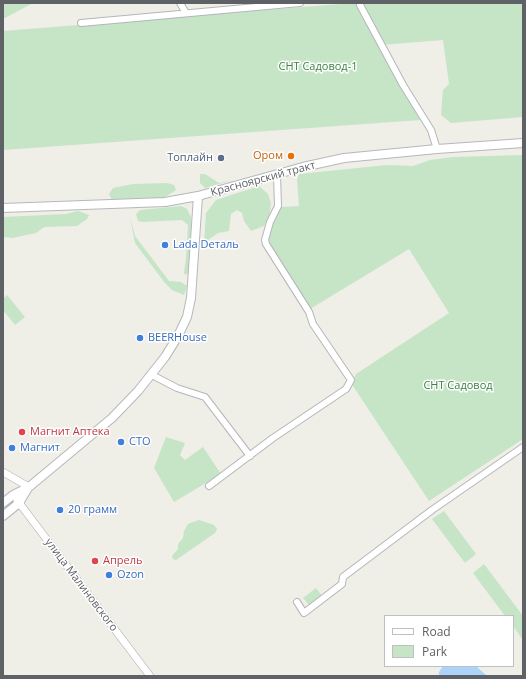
<!DOCTYPE html>
<html>
<head>
<meta charset="utf-8">
<style>
  body { margin:0 }
  #map { position:relative; width:526px; height:679px; overflow:hidden; background:#efeee7; font-family:"Open Sans",sans-serif }
  canvas { display:block }
  .frame { position:absolute; inset:0; border:4px solid #5e6166; pointer-events:none }
  .legend { position:absolute; left:384px; top:615px; width:130px; height:52px; box-sizing:border-box; background:#fff; border:1px solid #bfc0c2; margin:0; padding:5px 7px; list-style:none; font-size:12px; color:#5e6166 }
  .legend li { display:flex; align-items:center; gap:8px; height:20px }
  .legend b { width:20px; border:1px solid #bfc0c2 }
</style>
</head>
<body>
<div id="map">
<canvas width="526" height="679"></canvas>
<div class="frame"></div>
<ul class="legend">
<li><b style="height:5px;background:#fff"></b>Road</li>
<li><b style="height:11px;background:#c5e5c6"></b>Park</li>
</ul>
</div>
<script>
const ctx = document.querySelector('canvas').getContext('2d');
ctx.lineJoin = 'round';
function fill(path, color) {
  ctx.fillStyle = color;
  ctx.fill(path, 'evenodd');
}
function shape(rows) {
  const path = new Path2D();
  for (const r of rows) {
    path.moveTo(r[0], r[1]);
    for (let i = 2; i < r.length; i += 2) path.lineTo(r[i], r[i + 1]);
  }
  return path;
}
function strokePath(path, color, width, dash) {
  ctx.strokeStyle = color;
  ctx.lineWidth = width;
  ctx.lineCap = dash ? 'butt' : 'round';
  ctx.setLineDash(dash || []);
  ctx.stroke(path);
}
function write(font, color, halo, rows, align = 'center') {
  ctx.font = font + ' "Open Sans",sans-serif';
  ctx.lineWidth = 3;
  ctx.setLineDash([]);
  ctx.textBaseline = 'middle';
  ctx.strokeStyle = halo;
  ctx.fillStyle = color;
  for (const [text, x, y, turn = 0] of rows) {
    ctx.save();
    ctx.translate(x, y);
    ctx.rotate((+turn || 0) * Math.PI / 180);
    ctx.textAlign = isNaN(turn) ? turn : align;
    if (halo) ctx.strokeText(text, 0, 0);
    ctx.fillText(text, 0, 0);
    ctx.restore();
  }
}
const green = shape([
  [3,3,33,3,3,19],
  [353,3,523,3,523,117,451,123,441,115,443,90,449,84,443,40,381,45,420,120,3,150,3,31],
  [523,155,523,439,429,501,353,386,353,380,356,374,449,313,409,249,310,309,267,242,270,228,277,212,281,207,299,206,297,180,299,174,387,165,413,166,430,160,453,157],
  [200,174,205,174,219,183,233,180,205,188,200,183],
  [167,183,174,185,176,190,162,199,112,200,109,194,113,188,133,184],
  [259,186,268,194,271,203,270,213,264,226,251,231,244,221,242,213,237,210,231,214,229,231,218,233,204,243,206,213,216,200],
  [181,206,187,209,191,217,191,249,188,273,186,275,184,273,186,258,188,225,182,220,142,222,138,221,136,214,140,210],
  [78,211,89,215,87,219,77,226,44,227,36,233,12,238,3,237,3,217,66,214],
  [130,217,135,236,169,281,181,282,187,286,184,295,172,290,165,283,135,243],
  [7,295,25,317,15,325,3,310,3,299],
  [166,437,185,443,180,455,185,460,203,447,221,474,174,502,154,468],
  [444,511,476,554,465,563,432,519],
  [199,520,214,525,217,529,215,533,176,560,173,559,172,556,178,549,178,544,183,538,184,531,188,524],
  [484,564,523,616,523,640,513,626,513,616,505,616,473,573],
  [316,588,322,596,310,606,303,598]
]);
const water = shape([
  [443,666,476,666,487,676,439,676,439,672]
]);
const minor = shape([
  [180,3,186,13],
  [360,5,403,85,431,130,437,149],
  [81,23,300,3],
  [152,375,177,388,205,397,250,456],
  [209,486,273,438,346,389,351,380,313,324,309,312,266,244,265,240,270,222,278,206,277,175],
  [297,602,304,613,342,584,343,577,432,510,523,447]
]);
const tertiary = shape([
  [3,472,29,487],
  [17,500,150,676]
]);
const secondary = shape([
  [3,208,165,202,198,196,303,167,344,158,437,149,523,143],
  [3,503,13,495,29,487,112,418,138,391,165,357,178,336,187,317,191,298,198,196],
  [3,516,19,503,28,488]
]);
const markers = [
  [291,156,4,"#e8710a"],
  [221,158,4,"#5c6f8a"],
  [165,245,4,"#3f7fe0"],
  [140,338,4,"#3f7fe0"],
  [22,432,4,"#e0444e"],
  [121,442,4,"#3f7fe0"],
  [12,448,4,"#3f7fe0"],
  [60,510,4,"#3f7fe0"],
  [95,561,4,"#e0444e"],
  [109,575,4,"#3f7fe0"]
];
const parkNames = [
  ["СНТ Садовод-1",318,67],
  ["СНТ Садовод",458,386]
];
const foodNames = [
  ["Ором",283,156]
];
const serviceNames = [
  ["Топлайн",213,158]
];
const streetNames = [
  ["Красноярский тракт",263,179,-15],
  ["улица Малиновского",81,585,53]
];
const shopNames = [
  ["Lada Dеталь",173,245],
  ["BEERHouse",148,338],
  ["СТО",129,442],
  ["Магнит",20,448],
  ["20 грамм",68,510],
  ["Ozon",117,575]
];
const healthNames = [
  ["Магнит Аптека",30,432],
  ["Апрель",103,561]
];
fill(green, '#c5e5c6');
fill(water, '#acd4fa');
strokePath(minor, '#b4b6ba', 8);
strokePath(tertiary, '#b4b6ba', 8);
strokePath(secondary, '#b5b8bd', 10);
strokePath(minor, '#fff', 6);
strokePath(tertiary, '#fff', 7);
strokePath(secondary, '#fff', 8);
for (const [x, y, r, color] of markers) {
  const dot = new Path2D();
  dot.arc(x, y, r, 0, 2 * Math.PI);
  ctx.fillStyle = color;
  ctx.fill(dot);
  strokePath(dot, '#fff', 1.5);
}
write('11px', '#3a8041', '#fff', parkNames);
write('11px', '#c56008', '#fff', foodNames, 'right');
write('11px', '#4e5e75', '#fff', serviceNames, 'right');
write('11px', '#5e6166', '#fff', streetNames);
write('11px', '#366cbe', '#fff', shopNames, 'left');
write('11px', '#be3a42', '#fff', healthNames, 'left');
</script>
</body>
</html>
